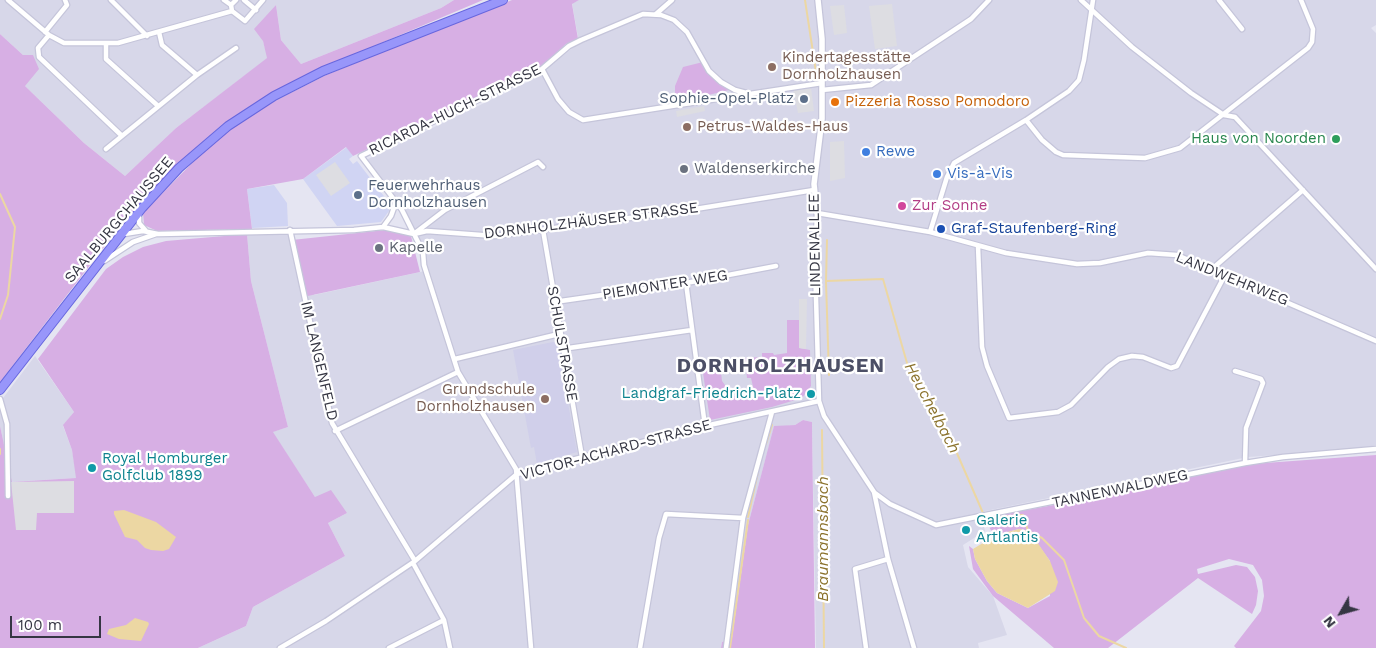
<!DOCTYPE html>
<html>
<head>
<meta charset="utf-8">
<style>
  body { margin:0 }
  #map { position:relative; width:1376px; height:648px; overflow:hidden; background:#e5e5f2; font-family:"Work Sans",sans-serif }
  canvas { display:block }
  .north { position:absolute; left:1316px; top:588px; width:50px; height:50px; -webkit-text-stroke:4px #fff; paint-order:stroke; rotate:232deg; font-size:14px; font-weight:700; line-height:20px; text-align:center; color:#353643 }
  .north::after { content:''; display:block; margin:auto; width:18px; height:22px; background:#353643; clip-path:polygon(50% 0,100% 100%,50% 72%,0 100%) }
  .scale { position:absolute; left:10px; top:616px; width:91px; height:22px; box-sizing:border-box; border:2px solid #353643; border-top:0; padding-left:6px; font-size:15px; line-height:18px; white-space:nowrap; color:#353643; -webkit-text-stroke:4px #fff; paint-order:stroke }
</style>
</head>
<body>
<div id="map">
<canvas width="1376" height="648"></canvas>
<div class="north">N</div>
<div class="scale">100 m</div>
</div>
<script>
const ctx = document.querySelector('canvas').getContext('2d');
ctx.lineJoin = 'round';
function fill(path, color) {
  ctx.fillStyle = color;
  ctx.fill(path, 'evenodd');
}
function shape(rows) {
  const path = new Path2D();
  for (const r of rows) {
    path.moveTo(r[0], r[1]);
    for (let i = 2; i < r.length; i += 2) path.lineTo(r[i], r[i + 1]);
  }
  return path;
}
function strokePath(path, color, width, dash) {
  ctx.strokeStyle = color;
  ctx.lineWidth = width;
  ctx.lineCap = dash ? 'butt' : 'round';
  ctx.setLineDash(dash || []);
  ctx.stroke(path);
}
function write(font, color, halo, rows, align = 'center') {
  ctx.font = font + ' "Work Sans",sans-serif';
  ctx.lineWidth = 4.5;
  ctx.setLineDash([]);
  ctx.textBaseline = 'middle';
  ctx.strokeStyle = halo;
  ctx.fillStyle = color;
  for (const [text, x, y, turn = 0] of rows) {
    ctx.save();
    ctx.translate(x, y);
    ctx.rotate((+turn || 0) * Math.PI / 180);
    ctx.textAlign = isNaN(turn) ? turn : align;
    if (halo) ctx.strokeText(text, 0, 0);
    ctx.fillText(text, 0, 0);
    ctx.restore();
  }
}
const residential = shape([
  [0,0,454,0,441,8,301,64,281,40,276,5,263,41,268,58,176,128,125,176,84,143,25,86,23,55,0,34],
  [579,0,1376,0,1376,25,1371,28,1376,33,1376,445,1361,449,1248,457,981,512,985,531,963,545,968,567,993,596,1007,635,978,643,979,648,816,648,812,422,803,420,795,425,774,427,748,525,731,638,722,642,721,648,198,648,246,626,253,607,345,556,328,523,347,513,315,497,272,432,288,427,251,281,247,234,291,232,314,295,425,271,414,234,390,193,366,160,532,80,579,43,572,3],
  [35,356,74,412,63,426,72,450,77,478,11,482,0,426,0,402]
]);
const commercial = shape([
  [347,147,353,156,349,159,353,164,357,161,390,204,389,211,381,222,337,226,303,179],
  [274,185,287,203,288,226,252,228,247,189]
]);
const education = shape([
  [553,342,557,343,577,452,537,464,534,447,531,448,513,350]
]);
const green = shape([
  [454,0,483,0,322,68,269,94,223,124,191,152,160,182,114,234,0,382,0,34,23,55,33,55,39,69,25,86,84,143,125,176,176,128,267,58,263,41,254,29,276,5,281,40,301,64,441,8],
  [512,0,579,0,572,4,578,39,566,44,541,67,353,156,346,147,303,179,247,189,252,229,157,231,144,225,143,213,198,157,229,130,275,101,326,75],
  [703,62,709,74,729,90,675,103,675,86,683,67],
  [385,230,411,236,420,272,303,297,292,240],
  [247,234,251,281,288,427,273,432,315,497,331,490,347,513,328,523,345,556,253,607,246,626,198,648,0,648,0,426,12,482,76,478,72,450,63,425,74,412,38,359,106,269,123,257,143,247,166,241],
  [787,320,799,320,799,348,810,350,811,386,802,398,772,407,710,420,703,373,704,368,709,365,720,363,722,381,733,396,755,395,751,378,747,378,745,358,762,357,762,353,773,353,774,355,787,353],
  [803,420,812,422,815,648,721,648,722,642,732,638,748,525,774,426,795,425],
  [1376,455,1376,648,1236,648,1234,646,1261,611,1264,596,1262,580,1253,565,1229,559,1197,569,1198,574,1236,565,1247,567,1255,577,1258,591,1256,605,1252,614,1198,578,1108,648,1054,648,993,596,973,569,969,546,973,549,975,559,987,581,997,593,1028,608,1050,596,1050,561,1028,531,1019,529,996,535,990,529,987,517,1076,501,1251,464]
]);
const parking = shape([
  [892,4,897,46,875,49,869,6],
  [844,5,847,33,834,35,830,6],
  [811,88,814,111,798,113,793,89],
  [704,106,705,111,677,117,676,111],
  [844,141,845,178,830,181,830,142],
  [335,162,350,183,331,196,316,175],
  [799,299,807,299,806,349,799,348],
  [74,481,74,513,37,513,36,530,16,530,11,482]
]);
const water = shape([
  [124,510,156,522,176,537,169,549,163,551,151,550,145,548,137,540,125,537,114,514,114,511],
  [1019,529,1028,531,1035,539,1050,561,1058,582,1055,591,1028,608,997,593,987,581,975,559,973,549,996,535],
  [135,618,148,622,149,624,141,641,119,639,107,634,109,629,126,625]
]);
const stream = shape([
  [805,0,816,72],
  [0,194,15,227,8,295,0,319],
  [827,240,826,281,883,279,907,363,946,428,983,513],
  [826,282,829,375],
  [822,430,824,648],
  [766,444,772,425],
  [0,449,0,454],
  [748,517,758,472],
  [985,518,1023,515,1028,531,1042,538,1064,560,1084,618,1099,636,1126,648],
  [730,648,748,520]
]);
const minor = shape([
  [8,0,49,35,64,43,118,43,232,11],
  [111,0,147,36],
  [224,0,231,5],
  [236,0,231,5,232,11,245,21,263,0],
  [244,0,256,10],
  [1081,0,1132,47,1191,93,1224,115,1235,117,1376,269],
  [1219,0,1242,29],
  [656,14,672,0],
  [45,32,67,5,65,0],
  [159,32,162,45,197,75],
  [49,35,38,48,39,57,121,135],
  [106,44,106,59,157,105],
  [542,69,558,99,569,112,583,120,748,94],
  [822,90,871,85,971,19,989,0],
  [1026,120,1069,91,1079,80,1084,60,1093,0],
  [106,149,197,75,236,48],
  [139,215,139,223,146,231],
  [383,227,391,216,396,202],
  [290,230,332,423,415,561],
  [543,230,582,457],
  [930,232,947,177,954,163,1026,120,1042,140,1056,152,1063,155,1145,158,1180,148,1308,48,1312,42,1313,29,1301,0],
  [415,233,445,210,538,162,543,167],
  [124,234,143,231,158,234,354,230,383,227,414,234,427,231,495,236,689,210,814,190],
  [978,246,982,347,987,366,1009,418,1058,412,1071,405,1108,367,1119,359,1132,356,1143,357,1171,368,1177,366,1225,275],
  [104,261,133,242,156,234],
  [1212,269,1303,190],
  [686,283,705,426],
  [554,302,686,283,776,266],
  [562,349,692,330],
  [455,359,559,334],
  [1235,371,1261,379,1263,383,1246,428,1245,463],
  [0,399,7,424,8,496],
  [335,431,458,372],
  [875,493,890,504,936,525,1245,463,1283,457,1376,449],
  [413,563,444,620,450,648],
  [280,648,326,621,415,561,517,474,705,426,819,401],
  [389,648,444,620],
  [531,648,516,469,458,372,424,265,423,252,402,210,361,156,542,69,569,46,581,40,643,14,661,15,674,20,687,32,709,71,721,82,735,90,750,94,822,83],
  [640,648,659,538,666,514,743,518],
  [726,648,743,518,772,412],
  [866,648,855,569,888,559],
  [914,648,888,559,874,492,824,416,819,401,815,263,817,213,930,232,1006,253,1077,264,1100,263,1148,253,1177,255,1376,341]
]);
const tertiary = shape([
  [817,213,814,184,822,119,822,39,818,0]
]);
const primary = shape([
  [0,390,142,208,179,168,228,126,274,96,323,71,503,0]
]);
const markers = [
  [772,67,5,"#8d6e63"],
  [804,99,5,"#5c6f8a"],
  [835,102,5,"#e8710a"],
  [687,127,5,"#8d6e63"],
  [1336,139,5,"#2e9e5b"],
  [866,152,5,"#3f7fe0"],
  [684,169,5,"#6b7280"],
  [937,174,5,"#3f7fe0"],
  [358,195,5,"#5c6f8a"],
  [902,206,5,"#d1479c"],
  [941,229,5,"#1a4fb4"],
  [379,248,5,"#6b7280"],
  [811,394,5,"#0f9aa8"],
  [545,399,5,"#8d6e63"],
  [92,468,5,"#0f9aa8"],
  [966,530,5,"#0f9aa8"]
];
const educationNames = [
  ["Kindertagesstätte",782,58],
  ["Dornholzhausen",782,75],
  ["Petrus-Waldes-Haus",697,127],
  ["Grundschule",535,390,"right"],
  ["Dornholzhausen",535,407,"right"]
];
const serviceNames = [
  ["Sophie-Opel-Platz",794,99],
  ["Feuerwehrhaus",368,186,"left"],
  ["Dornholzhausen",368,203,"left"]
];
const foodNames = [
  ["Pizzeria Rosso Pomodoro",845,102]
];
const streetNames = [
  ["RICARDA-HUCH-STRASSE",455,110,-26],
  ["SAALBURGCHAUSSEE",119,220,-50],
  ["DORNHOLZHÄUSER STRASSE",591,221,-7],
  ["LINDENALLEE",815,245,-91],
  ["LANDWEHRWEG",1232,279,22],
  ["PIEMONTER WEG",665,285,-9],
  ["SCHULSTRASSE",562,344,80],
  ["IM LANGENFELD",319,361,77],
  ["VICTOR-ACHARD-STRASSE",616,450,-15],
  ["TANNENWALDWEG",1120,489,-12]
];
const leisureNames = [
  ["Haus von Noorden",1326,139]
];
const shopNames = [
  ["Rewe",876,152],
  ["Vis-à-Vis",947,174]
];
const worshipNames = [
  ["Waldenserkirche",694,169],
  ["Kapelle",389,248]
];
const hotelNames = [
  ["Zur Sonne",912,206]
];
const transitNames = [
  ["Graf-Staufenberg-Ring",951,229]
];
const cultureNames = [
  ["Landgraf-Friedrich-Platz",801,394,"right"],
  ["Royal Homburger",102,459],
  ["Golfclub 1899",102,476],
  ["Galerie",976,521],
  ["Artlantis",976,538]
];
const waterNames = [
  ["Heuchelbach",932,408,62],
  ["Braumannsbach",823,539,-90]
];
const districtNames = [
  ["DORNHOLZHAUSEN",781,366]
];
fill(residential, '#d7d7e9');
fill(commercial, '#d0d4f3');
fill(education, '#d0cfea');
fill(green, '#d7afe4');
fill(parking, '#dddde2');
fill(water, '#ecd7a3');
strokePath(stream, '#ecd7a3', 2);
strokePath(minor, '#c5c5da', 7);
strokePath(tertiary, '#c5c5da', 8);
strokePath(primary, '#6766de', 10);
strokePath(minor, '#fff', 4.5);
strokePath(tertiary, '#fff', 5.5);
strokePath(primary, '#9896fa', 8);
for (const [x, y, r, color] of markers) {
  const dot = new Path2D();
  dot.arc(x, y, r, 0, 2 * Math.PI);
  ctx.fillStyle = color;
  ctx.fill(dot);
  strokePath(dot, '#fff', 2);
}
write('15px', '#785e54', '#fff', educationNames, 'left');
write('15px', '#4e5e75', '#fff', serviceNames, 'right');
write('15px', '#c56008', '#fff', foodNames, 'left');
write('15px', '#353643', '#fff', streetNames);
write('15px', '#27864d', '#fff', leisureNames, 'right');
write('15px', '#366cbe', '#fff', shopNames, 'left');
write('15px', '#5b616d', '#fff', worshipNames, 'left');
write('15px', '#b23c85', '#fff', hotelNames, 'left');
write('15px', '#164399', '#fff', transitNames, 'left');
write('15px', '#0d838f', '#fff', cultureNames, 'left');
write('italic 16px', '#8b722c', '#fff', waterNames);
ctx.letterSpacing = '1px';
write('bold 20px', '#4c4f66', '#fff', districtNames);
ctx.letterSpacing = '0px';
</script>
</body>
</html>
